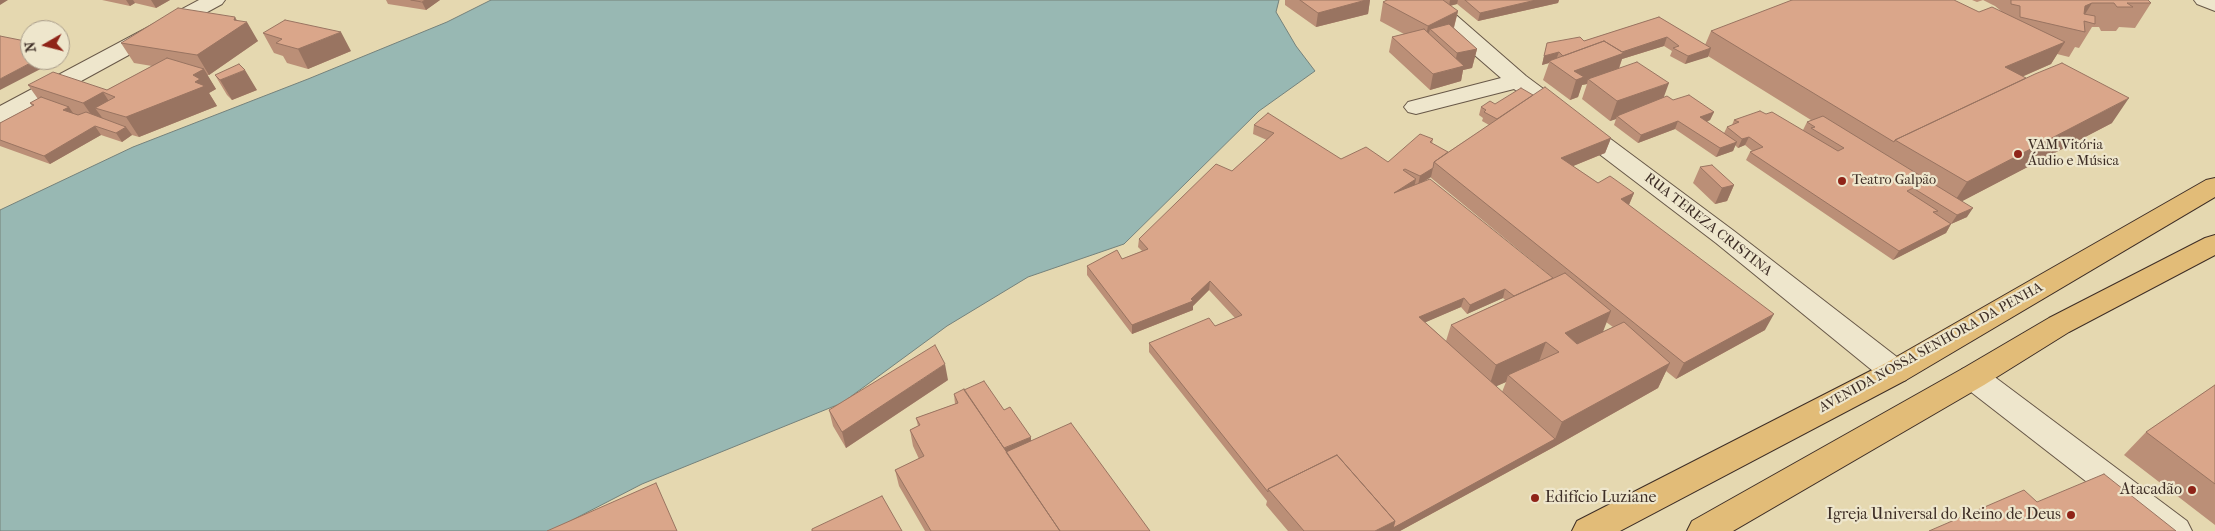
<!DOCTYPE html>
<html>
<head>
<meta charset="utf-8">
<style>
  body { margin:0 }
  #map { position:relative; width:2215px; height:531px; overflow:hidden; background:#e5d8b0; font-family:"IM FELL French Canon",serif }
  canvas { display:block }
  .north { position:absolute; left:20px; top:20px; width:50px; height:50px; box-sizing:border-box; background:#eee6cc; border:1px solid #a89c8a; border-radius:50%; rotate:262deg; font-size:14px; font-weight:700; line-height:20px; text-align:center; color:#3e2e26 }
  .north::after { content:''; display:block; margin:auto; width:18px; height:22px; background:#8f2418; clip-path:polygon(50% 0,100% 100%,50% 72%,0 100%) }
</style>
</head>
<body>
<div id="map">
<canvas width="2215" height="531"></canvas>
<div class="north">N</div>
</div>
<script>
const ctx = document.querySelector('canvas').getContext('2d');
ctx.lineJoin = 'round';
function fill(path, color) {
  ctx.fillStyle = color;
  ctx.fill(path, 'evenodd');
}
function shape(rows) {
  const path = new Path2D();
  for (const r of rows) {
    path.moveTo(r[0], r[1]);
    for (let i = 2; i < r.length; i += 2) path.lineTo(r[i], r[i + 1]);
  }
  return path;
}
function strokePath(path, color, width, dash) {
  ctx.strokeStyle = color;
  ctx.lineWidth = width;
  ctx.lineCap = dash ? 'butt' : 'round';
  ctx.setLineDash(dash || []);
  ctx.stroke(path);
}
function write(font, color, halo, rows, align = 'center') {
  ctx.font = font + ' "IM FELL French Canon",serif';
  ctx.lineWidth = 4.5;
  ctx.setLineDash([]);
  ctx.textBaseline = 'middle';
  ctx.strokeStyle = halo;
  ctx.fillStyle = color;
  for (const [text, x, y, turn = 0] of rows) {
    ctx.save();
    ctx.translate(x, y);
    ctx.rotate((+turn || 0) * Math.PI / 180);
    ctx.textAlign = isNaN(turn) ? turn : align;
    if (halo) ctx.strokeText(text, 0, 0);
    ctx.fillText(text, 0, 0);
    ctx.restore();
  }
}
const water = shape([
  [491,0,1279,0,1276,12,1296,46,1315,71,1259,111,1124,244,1028,277,947,326,842,403,642,484,551,531,0,531,0,210,133,147,308,79,447,22,491,0]
]);
const minor = shape([
  [199,0,225,0,222,4,8,121,0,123,0,106,199,0],
  [1448,14,1456,15,1526,76,1734,231,1906,364,1910,372,1906,380,1895,383,1884,380,1716,243,1514,89,1416,114,1408,112,1404,107,1408,102,1501,78,1440,25,1437,20,1440,15,1448,14],
  [1973,366,1984,369,2187,521,2192,531,2150,531,1962,385,1958,377,1962,369,1973,366]
]);
const tertiary = shape([
  [2194,0,2215,0,2215,11,2197,4,2194,0]
]);
const primary = shape([
  [2215,178,2215,197,1906,380,1620,531,1572,531,1577,521,1884,364,2206,180,2215,178],
  [2215,235,2215,255,2069,332,1984,385,1733,531,1687,531,1692,521,1962,369,2049,318,2205,238,2215,235]
]);
const wall = shape([
  [102,0,170,0,156,8,135,3,130,6],
  [386,0,440,0,426,10,388,4],
  [1285,0,1370,0,1368,14,1316,27,1285,5],
  [1387,0,1559,0,1558,3,1478,21,1457,4,1450,6,1458,11,1454,28,1477,49,1472,68,1463,70,1461,81,1430,90,1389,52,1392,37,1404,34,1380,21,1383,2],
  [1972,0,2148,0,2151,3,2135,28,2119,27,2116,31,2101,31,2099,27,2092,27,2079,48,2075,47,2069,57,2057,54,2051,64,2022,77,2112,123,1962,201,1967,217,1951,224,1946,233,1893,260,1746,160,1750,152,1752,151,1745,145,1738,148,1735,145,1733,151,1716,157,1675,129,1638,143,1614,125,1616,119,1610,121,1582,99,1587,84,1582,85,1578,97,1570,100,1543,80,1549,63,1542,65,1547,43,1584,41,1659,17,1705,45,1711,31,1979,12,2001,11,1995,6,1983,0,1977,2],
  [1664,46,1672,51,1670,56,1685,64,1708,56,1811,120,1807,122,1803,130,1734,120,1732,125,1727,127,1724,133,1707,122,1710,120,1714,112,1664,98,1619,69,1622,59],
  [237,20,258,41,209,75,207,75,216,89,209,93,217,106,139,137,132,135,122,142,101,135,50,164,0,146,0,123,32,106,30,103,38,99,28,85,107,90,152,66,134,63,121,43],
  [263,33,351,51,308,69,287,63,283,56,274,53],
  [215,75,257,90,232,100,227,95],
  [1495,104,1611,138,1605,153,1573,166,1598,183,1634,193,1629,205,1765,330,1676,379,1666,371,1658,388,1552,448,1400,531,1288,531,1266,505,1267,501,1149,352,1149,343,1215,326,1235,318,1209,290,1193,306,1193,310,1132,334,1087,275,1087,266,1122,259,1142,251,1138,247,1139,239,1232,171,1267,140,1253,134,1254,125,1341,159,1388,162,1433,139,1432,144,1448,152,1489,125,1482,121,1483,118,1479,115,1481,107],
  [1430,177,1553,278,1423,182,1431,177],
  [1503,298,1505,300,1451,325,1446,341,1425,322,1461,307,1467,314],
  [1606,322,1613,327,1602,332],
  [1506,382,1502,392,1496,386],
  [1700,167,1734,185,1727,201,1715,204,1693,183],
  [948,380,846,448,833,426,829,410],
  [2215,385,2215,525,2124,455,2146,432],
  [954,394,1004,410,1031,441,1150,531,925,531,899,486,895,470,919,459,913,446,910,430,918,426,916,418,955,404]
]);
const shadedWall = shape([
  [0,0,8,0,0,5],
  [126,0,133,0,135,3,130,6],
  [151,0,170,0,156,8],
  [425,0,440,0,426,10,422,2],
  [1366,0,1370,0,1368,14,1316,27,1318,13],
  [1450,0,1458,0,1457,4,1449,6],
  [1536,0,1559,0,1558,3,1478,21,1480,13],
  [2092,3,2077,27,2085,6],
  [1458,11,1453,30,1430,29,1426,44,1424,45,1428,26],
  [235,17,240,26,247,22,258,41,209,75,197,55],
  [341,32,351,51,308,69,298,49],
  [1667,37,1664,46,1622,59,1617,73,1588,79,1587,84,1582,85,1578,97,1570,100,1576,80,1574,71,1607,57],
  [2065,42,2051,64,1991,90,2005,67],
  [61,47,67,55,60,59,60,48],
  [1711,48,1708,57,1685,64,1688,56],
  [1477,49,1472,68,1463,70,1461,81,1430,90,1433,74,1454,69,1457,53],
  [1559,52,1556,60,1549,61,1549,63,1542,65,1544,56],
  [36,60,58,60,0,90,0,79],
  [204,69,216,89,209,93,217,106,139,137,126,117,193,75],
  [245,70,257,90,232,100,220,80],
  [1669,83,1662,102,1617,116,1616,119,1610,121,1617,101],
  [103,92,116,112,95,108,104,120,97,123,83,103],
  [2129,98,2112,123,1951,207,1967,182],
  [69,107,75,116,63,110],
  [1714,112,1710,120,1696,126,1700,117],
  [1678,121,1675,129,1638,143,1641,135],
  [95,126,101,135,50,164,44,156],
  [126,127,132,135,122,142,116,133],
  [1749,137,1745,145,1738,148,1742,139],
  [1611,138,1605,153,1556,173,1561,158],
  [1737,142,1733,151,1716,157,1720,148],
  [1433,168,1431,177,1418,185,1420,176],
  [1416,179,1414,188,1394,193],
  [1734,185,1727,201,1715,204,1722,188],
  [1634,193,1627,209,1621,199],
  [1973,208,1967,217,1951,224,1957,215],
  [1951,224,1946,233,1893,260,1899,251],
  [1210,281,1209,290,1193,306,1193,310,1132,334,1132,325,1191,299],
  [1505,289,1503,298,1467,314,1470,305],
  [1464,298,1461,307,1417,326,1419,317],
  [1611,311,1601,337,1556,359,1565,333],
  [1774,314,1765,330,1676,379,1684,363],
  [1546,342,1537,367,1508,375,1506,382,1488,390,1496,365],
  [1670,363,1658,388,1552,448,1400,531,1375,531,1555,439,1562,422],
  [945,364,948,380,846,448,842,432],
  [1031,437,1031,446,1003,454,1001,450]
]);
const building = shape([
  [411,0,425,0,422,2,411,0],
  [1300,0,1366,0,1318,13,1300,0],
  [1387,0,1443,0,1458,11,1428,26,1383,2,1387,0],
  [1465,0,1536,0,1480,13,1465,0],
  [1792,0,1954,0,1979,12,1992,7,2065,42,2005,67,2026,78,1895,140,1894,142,1711,31,1792,0],
  [2011,0,2148,0,2151,3,2127,3,2133,7,2117,7,2114,3,2092,3,2085,6,2084,14,2095,16,2095,24,2084,21,2085,32,2020,17,2020,6,2011,4,2011,0],
  [178,8,235,17,234,20,247,22,197,55,121,43,178,8],
  [1659,17,1711,48,1688,56,1673,48,1679,46,1667,37,1622,52,1604,41,1563,56,1559,52,1544,56,1547,43,1580,37,1584,41,1659,17],
  [285,20,341,32,298,49,276,43,282,39,263,33,285,20],
  [1449,24,1477,49,1457,53,1430,29,1449,24],
  [1424,29,1464,66,1433,74,1392,37,1424,29],
  [0,36,30,42,30,60,36,60,0,79,0,36],
  [1604,41,1624,53,1574,71,1584,77,1576,80,1549,61,1604,41],
  [167,58,204,69,193,75,200,79,195,82,205,86,126,117,95,108,115,97,103,92,83,103,28,85,53,72,107,90,167,58],
  [1637,62,1669,83,1617,101,1588,79,1637,62],
  [2062,63,2129,98,1967,182,1895,140,2035,74,2062,63],
  [239,64,245,70,220,80,215,75,239,64],
  [1545,87,1611,138,1561,158,1598,183,1610,176,1634,193,1621,199,1774,314,1684,363,1434,162,1545,87],
  [1521,88,1533,95,1497,119,1484,112,1486,110,1481,107,1490,101,1495,104,1521,88],
  [1689,95,1714,112,1700,117,1737,142,1720,148,1678,121,1641,135,1617,116,1667,96,1673,100,1689,95],
  [41,97,69,107,63,110,78,115,86,112,126,127,116,133,95,126,44,156,0,140,0,123,34,105,30,103,41,97],
  [1760,111,1766,114,1772,112,1838,151,1844,148,1811,128,1815,127,1807,122,1823,116,1973,208,1957,215,1913,188,1907,191,1938,211,1933,212,1951,224,1899,251,1750,152,1763,147,1749,137,1742,139,1727,127,1739,122,1734,120,1760,111],
  [1268,113,1341,159,1366,147,1388,162,1420,134,1433,139,1430,142,1448,152,1434,162,1433,168,1420,176,1405,169,1403,170,1416,179,1394,193,1430,179,1553,278,1514,296,1505,289,1470,305,1464,298,1419,317,1555,439,1393,528,1395,521,1337,455,1268,489,1268,492,1149,343,1209,318,1215,326,1242,315,1210,281,1191,299,1193,301,1132,325,1087,266,1117,250,1122,259,1148,249,1139,239,1216,164,1232,171,1274,133,1254,125,1268,113],
  [1712,165,1734,185,1722,188,1700,167,1712,165],
  [1565,273,1611,311,1565,333,1577,344,1624,322,1670,363,1562,422,1508,375,1559,352,1546,342,1496,365,1451,325,1565,273],
  [935,345,945,364,842,432,829,410,935,345],
  [984,381,1004,410,1010,407,1031,437,1004,448,964,390,984,381],
  [2215,385,2215,484,2146,432,2215,385],
  [964,389,1060,531,931,531,895,470,924,456,910,430,920,425,916,418,958,403,954,394,964,389],
  [1071,423,1150,531,1060,531,1006,452,1071,423],
  [1337,455,1395,521,1375,531,1304,531,1268,489,1337,455],
  [2104,474,2176,531,1929,531,2024,490,2037,502,2104,474],
  [656,483,677,531,547,531,656,483],
  [882,496,902,531,812,531,812,529,882,496]
]);
const markers = [
  [2018,154,5,"#8f2418"],
  [1842,181,5,"#8f2418"],
  [2192,490,5,"#8f2418"],
  [1535,498,5,"#8f2418"],
  [2071,515,5,"#8f2418"]
];
const poiNames = [
  ["VAM Vitória",2028,146],
  ["Áudio e Música",2028,162],
  ["Teatro Galpão",1852,181]
];
const streetNames = [
  ["RUA TEREZA CRISTINA",1708,225,38],
  ["AVENIDA NOSSA SENHORA DA PENHA",1931,348,-29]
];
const nearPoinames = [
  ["Atacadão",2182,490],
  ["Edifício Luziane",1545,498,"left"],
  ["Igreja Universal do Reino de Deus",2061,515]
];
fill(water, '#98b8b3');
strokePath(water, '#74817b', 1);
strokePath(minor, '#685848', 2);
strokePath(tertiary, '#685848', 2);
strokePath(primary, '#3e2e26', 2);
fill(minor, '#eee6cc');
fill(tertiary, '#eee6cc');
fill(primary, '#e2bc78');
fill(wall, '#bb8f77');
fill(shadedWall, '#997461');
fill(building, '#daa68a');
strokePath(building, '#997461', 1);
for (const [x, y, r, color] of markers) {
  const dot = new Path2D();
  dot.arc(x, y, r, 0, 2 * Math.PI);
  ctx.fillStyle = color;
  ctx.fill(dot);
  strokePath(dot, '#eee6cc', 2);
}
write('14px', '#3e2e26', '#eee6cc', poiNames, 'left');
write('14px', '#3e2e26', '#eee6cc', streetNames);
write('16px', '#3e2e26', '#eee6cc', nearPoinames, 'right');
</script>
</body>
</html>
